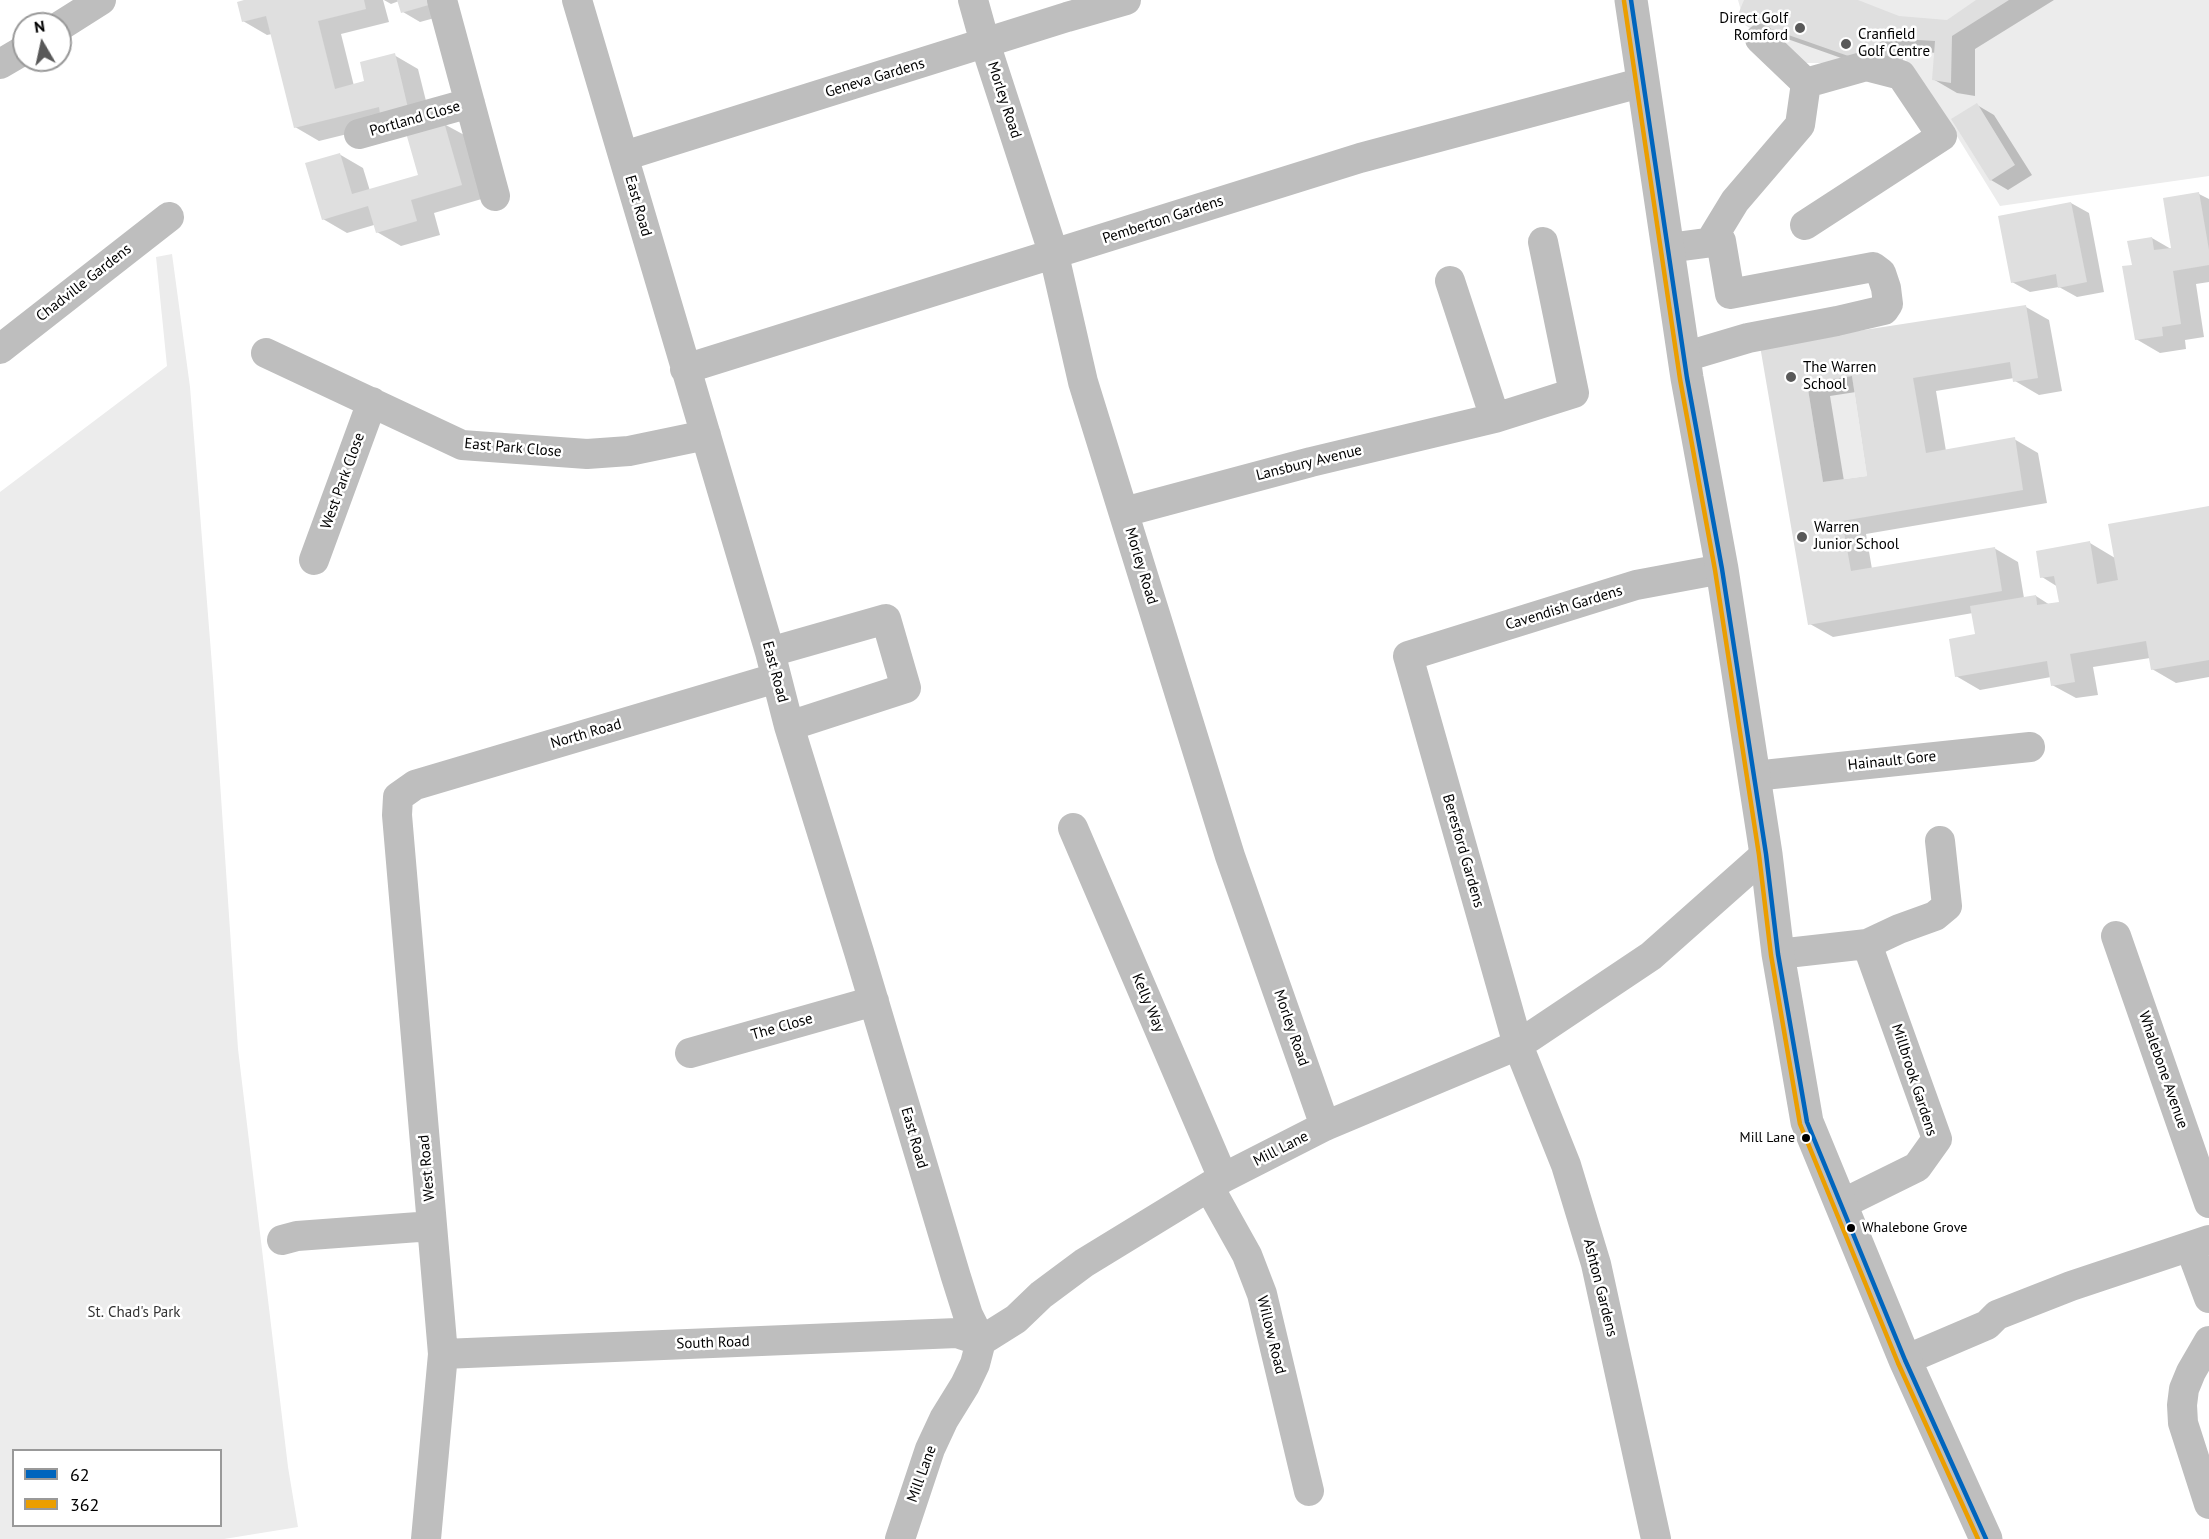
<!DOCTYPE html>
<html>
<head>
<meta charset="utf-8">
<style>
  body { margin:0 }
  #map { position:relative; width:2209px; height:1539px; overflow:hidden; background:#fff; font-family:"PT Sans",sans-serif }
  canvas { display:block }
  .legend { position:absolute; left:12px; top:1449px; width:210px; height:78px; box-sizing:border-box; background:#fff; border:2px solid #999; margin:0; padding:8px 10px; list-style:none; font-size:18px; color:#000 }
  .legend li { display:flex; align-items:center; gap:12px; height:30px }
  .legend b { width:30px; border:2px solid #999 }
  .north { position:absolute; left:12px; top:12px; width:60px; height:60px; box-sizing:border-box; background:#fff; border:2px solid #999; border-radius:50%; rotate:351deg; font-size:16px; font-weight:700; line-height:24px; text-align:center; color:#000 }
  .north::after { content:''; display:block; margin:auto; width:21px; height:27px; background:#595959; clip-path:polygon(50% 0,100% 100%,50% 72%,0 100%) }
</style>
</head>
<body>
<div id="map">
<canvas width="2209" height="1539"></canvas>
<ul class="legend">
<li><b style="height:8px;background:#0065bd"></b>62</li>
<li><b style="height:8px;background:#eb9e00"></b>362</li>
</ul>
<div class="north">N</div>
</div>
<script>
const ctx = document.querySelector('canvas').getContext('2d');
ctx.lineJoin = 'round';
function fill(path, color) {
  ctx.fillStyle = color;
  ctx.fill(path, 'evenodd');
}
function shape(rows) {
  const path = new Path2D();
  for (const r of rows) {
    path.moveTo(r[0], r[1]);
    for (let i = 2; i < r.length; i += 2) path.lineTo(r[i], r[i + 1]);
  }
  return path;
}
function strokePath(path, color, width, dash) {
  ctx.strokeStyle = color;
  ctx.lineWidth = width;
  ctx.lineCap = dash ? 'butt' : 'round';
  ctx.setLineDash(dash || []);
  ctx.stroke(path);
}
function write(font, color, halo, rows, align = 'center') {
  ctx.font = font + ' "PT Sans",sans-serif';
  ctx.lineWidth = 5;
  ctx.setLineDash([]);
  ctx.textBaseline = 'middle';
  ctx.strokeStyle = halo;
  ctx.fillStyle = color;
  for (const [text, x, y, turn = 0] of rows) {
    ctx.save();
    ctx.translate(x, y);
    ctx.rotate((+turn || 0) * Math.PI / 180);
    ctx.textAlign = isNaN(turn) ? turn : align;
    if (halo) ctx.strokeText(text, 0, 0);
    ctx.fillText(text, 0, 0);
    ctx.restore();
  }
}
const green = shape([
  [1738,0,2209,0,2209,176,2000,206,1928,89,1897,48,1843,63,1803,63,1745,25],
  [172,254,190,387,213,678,238,1049,288,1467,298,1527,224,1539,0,1539,0,492,167,366,156,257],
  [220,1450,220,1526,14,1526,14,1450],
  [1852,376,1867,476,1823,482,1807,383]
]);
const shadow = shape([
  [250,0,383,0,389,22,341,34,354,86,366,83,394,55,418,69,431,121,396,122,319,141,295,127,272,34,267,35,243,21],
  [384,0,445,0,449,14,420,22,403,12,399,1,391,4],
  [1745,0,1854,0,1899,17,1947,21,1979,0,2054,0,1975,49,1975,96,1957,93,1933,79,1936,53,1906,50,1902,62,1878,71,1762,30,1739,16],
  [1977,105,1994,115,2032,175,2008,190,1991,180],
  [444,124,468,137,485,198,434,213,440,235,401,246,377,232,374,225,347,233,323,219,339,154,363,168,370,191,420,176],
  [2199,194,2209,199,2209,282,2196,284,2204,337,2185,340,2186,349,2160,353,2136,339,2133,266,2152,238,2171,249],
  [2071,203,2089,213,2104,292,2077,297,2059,287,2030,292,2012,282],
  [2026,307,2049,320,2062,391,2039,395,2015,381,2014,378,1936,391,1946,451,2014,439,2038,453,2047,503,1866,534,1872,569,1994,548,2018,562,2024,598,2036,596,2050,605,2061,603,2058,587,2042,577,2090,543,2115,558,2209,507,2209,677,2176,683,2152,669,2150,658,2093,667,2098,695,2076,698,2052,685,2051,677,1980,690,1956,676,1977,635,1973,613,1833,637,1810,624,1762,347],
  [1856,392,1869,477,1844,481,1830,396]
]);
const building = shape([
  [244,0,364,0,366,9,318,21,335,89,364,81,360,62,395,53,408,108,380,114,379,107,294,128,266,16,242,22,237,2],
  [397,0,431,0,432,4,401,13],
  [1744,0,1858,0,1899,16,1947,20,1976,0,2009,0,1952,36,1951,83,1932,80,1935,41,1882,38,1878,49,1861,46,1854,58,1737,17],
  [1977,103,2015,165,1990,181,1951,119],
  [444,122,462,185,411,200,417,221,376,233,368,206,322,220,305,163,340,153,352,194,418,175,406,133],
  [2199,192,2209,250,2209,265,2173,271,2181,324,2162,327,2163,336,2135,340,2122,266,2132,265,2127,241,2152,237,2154,250,2171,248,2163,198],
  [2071,202,2087,282,2058,288,2056,274,2011,283,1998,216],
  [2026,305,2038,378,2013,382,2010,362,1913,378,1926,453,2015,437,2023,490,1842,521,1851,571,1995,547,2002,591,1808,625,1760,346],
  [1852,376,1867,476,1823,482,1807,383],
  [2209,506,2209,660,2151,670,2146,641,2070,654,2075,682,2051,686,2047,661,1955,677,1949,639,1975,634,1970,606,2036,595,2037,605,2059,602,2054,576,2040,578,2036,551,2090,541,2097,584,2118,580,2108,524]
]);
const minor = shape([
  [442,0,495,196],
  [577,0,770,652,789,726,859,952,956,1277,968,1315,981,1341],
  [973,0,985,43,1054,255,1083,382,1230,856,1325,1126],
  [60,26,101,0],
  [0,64,24,50],
  [359,134,470,103],
  [624,156,1067,17,1126,0],
  [1805,225,1942,136,1901,75,1866,66,1806,83],
  [1710,242,1735,201,1800,125,1806,83,1760,39],
  [1668,248,1721,241,1730,294,1873,267,1881,273,1886,288,1888,304,1884,310,1837,321,1748,338,1684,357],
  [1450,281,1495,418],
  [0,349,169,217],
  [266,353,462,445,587,454,629,451,706,435],
  [685,369,1360,158,1644,82],
  [1124,512,1311,462,1495,418,1574,393,1543,242],
  [314,560,372,402],
  [770,652,886,619,906,688,789,726],
  [1754,776,2030,747],
  [1073,828,1223,1178],
  [2116,936,2209,1203],
  [1778,954,1867,944,1899,929,1935,916,1947,906,1940,841],
  [690,1053,874,1001],
  [1209,1187,1247,1255,1262,1294,1309,1491],
  [1842,1204,1917,1167,1937,1139,1867,944],
  [282,1240,297,1236,432,1226],
  [2190,1247,2209,1298],
  [2209,1341,2191,1372,2184,1389,2182,1405,2183,1423,2209,1504],
  [443,1354,957,1333,981,1341],
  [1905,1360,1987,1325,1997,1315,2071,1286,2209,1240],
  [426,1539,443,1354,397,815,398,797,415,785,776,678],
  [900,1539,930,1449,944,1419,965,1385,975,1364,981,1341,1016,1319,1041,1295,1084,1263,1223,1178,1325,1126,1518,1045,1651,956,1766,854],
  [1656,1539,1596,1264,1566,1165,1518,1045,1408,656,1636,585,1722,569]
]);
const major = shape([
  [1631,0,1687,378,1722,569,1766,854,1778,954,1807,1122,1905,1360,1986,1539]
]);
const bus1 = shape([
  [1631,0,1687,378,1722,569,1766,854,1778,954,1807,1122,1905,1360,1986,1539]
]);
const bus2 = shape([
  [1624,1,1680,379,1715,570,1759,855,1771,955,1800,1124,1898,1363,1978,1539]
]);
const markers = [
  [1800,28,6,"#595959"],
  [1846,44,6,"#595959"],
  [1791,377,6,"#595959"],
  [1802,537,6,"#595959"],
  [1806,1138,5,"#000"],
  [1851,1228,5,"#000"]
];
const busNames = [
  ["Mill Lane",1795,1138],
  ["Whalebone Grove",1862,1228,"left"]
];
const poiNames = [
  ["Direct Golf",1788,19,"right"],
  ["Romford",1788,36,"right"],
  ["Cranfield",1858,35],
  ["Golf Centre",1858,52],
  ["The Warren",1803,368],
  ["School",1803,385],
  ["Warren",1814,528],
  ["Junior School",1814,545]
];
const streetNames = [
  ["Geneva Gardens",875,78,-17],
  ["Morley Road",1004,100,72],
  ["Portland Close",415,119,-16],
  ["East Road",638,206,74],
  ["Pemberton Gardens",1163,220,-18],
  ["Chadville Gardens",84,283,-38],
  ["East Park Close",513,448,5],
  ["Lansbury Avenue",1309,463,-14],
  ["West Park Close",343,481,-70],
  ["Morley Road",1141,566,73],
  ["Cavendish Gardens",1564,608,-17],
  ["East Road",775,672,75],
  ["North Road",586,734,-16],
  ["Hainault Gore",1892,761,-6],
  ["Beresford Gardens",1463,851,74],
  ["Kelly Way",1148,1003,67],
  ["The Close",782,1027,-16],
  ["Morley Road",1291,1028,71],
  ["Whalebone Avenue",2163,1070,71],
  ["Millbrook Gardens",1914,1080,72],
  ["East Road",914,1138,74],
  ["Mill Lane",1281,1149,-27],
  ["West Road",427,1168,-95],
  ["Ashton Gardens",1600,1288,76],
  ["Willow Road",1271,1335,76],
  ["South Road",713,1343,-2],
  ["Mill Lane",922,1474,-70]
];
const parkNames = [
  ["St. Chad's Park",134,1313]
];
fill(green, '#ececec');
fill(shadow, '#0003');
fill(building, '#dfdfdf');
strokePath(minor, '#bebebe', 30);
strokePath(major, '#bebebe', 33);
strokePath(bus1, '#0065bd', 4.5);
strokePath(bus2, '#eb9e00', 4.5);
for (const [x, y, r, color] of markers) {
  const dot = new Path2D();
  dot.arc(x, y, r, 0, 2 * Math.PI);
  ctx.fillStyle = color;
  ctx.fill(dot);
  strokePath(dot, '#fff', 2);
}
write('14px', '#000', '#fff', busNames, 'right');
write('15px', '#000', '#fff', poiNames, 'left');
write('15px', '#000', '#fff', streetNames);
write('15px', '#333', '#fff', parkNames);
</script>
</body>
</html>
